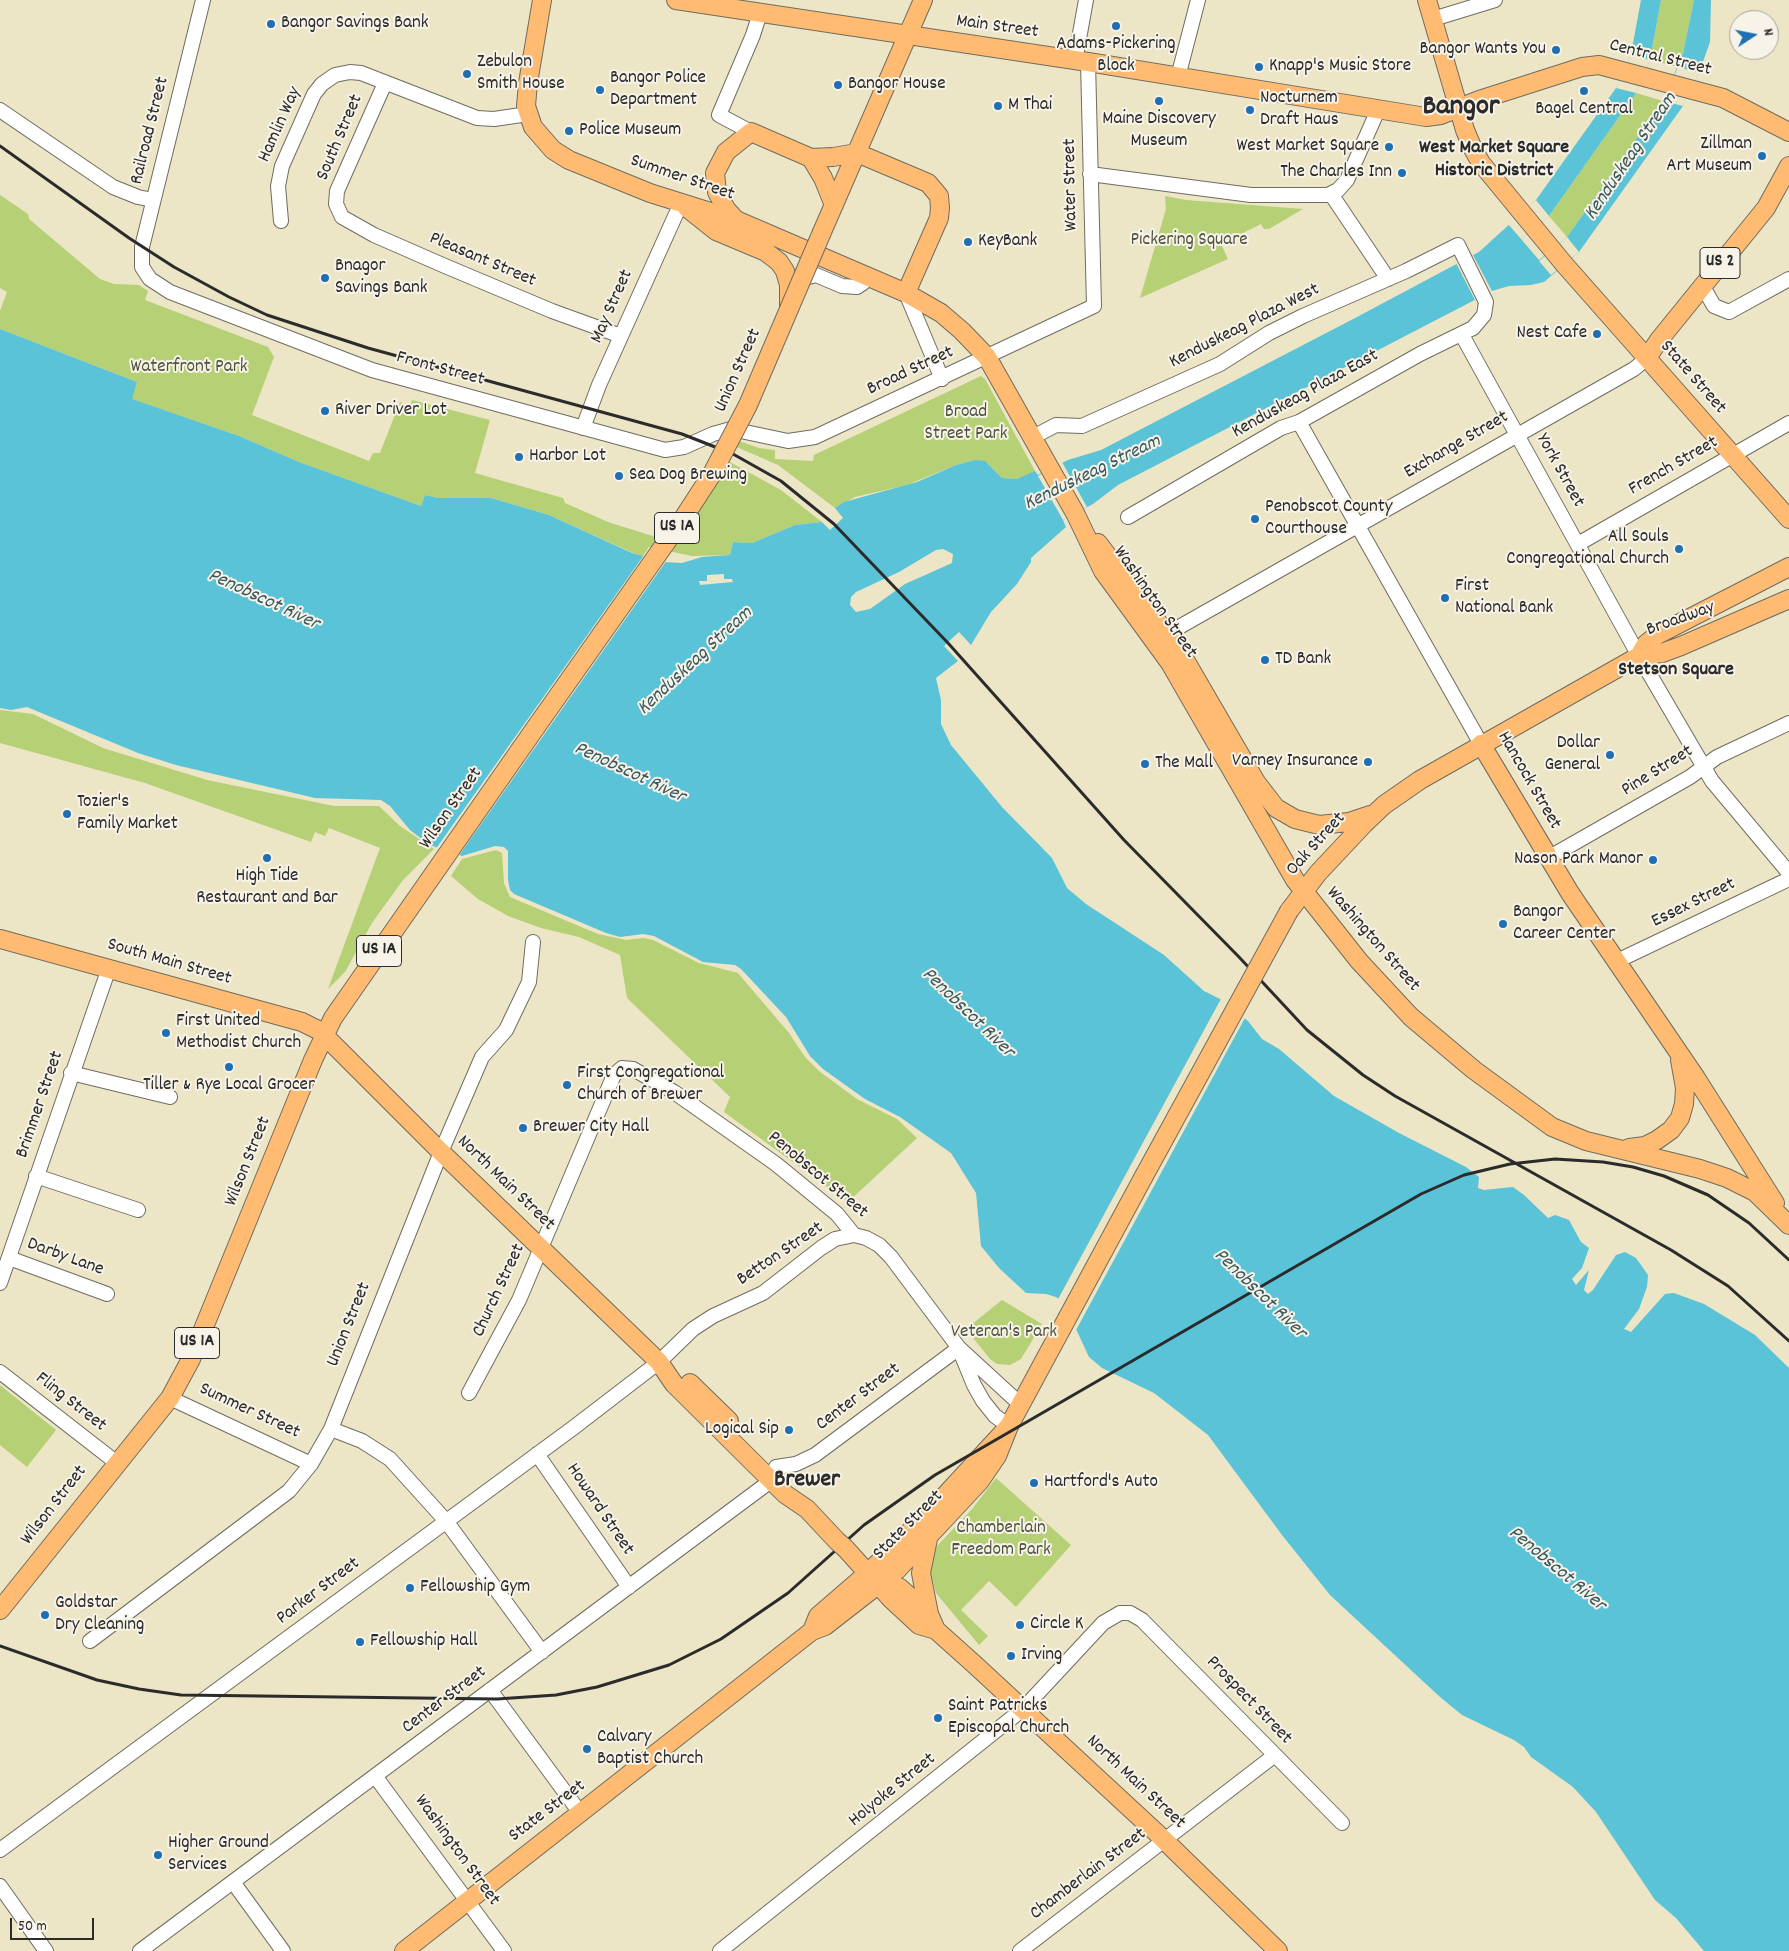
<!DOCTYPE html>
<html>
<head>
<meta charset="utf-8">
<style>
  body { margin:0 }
  #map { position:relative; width:1789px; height:1951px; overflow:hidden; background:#ece5c6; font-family:Dekko,sans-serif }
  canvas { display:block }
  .north { position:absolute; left:1729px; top:10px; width:50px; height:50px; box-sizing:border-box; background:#f7f3e8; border:1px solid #a5a39c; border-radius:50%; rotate:79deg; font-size:14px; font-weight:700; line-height:20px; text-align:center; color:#2b2b2b }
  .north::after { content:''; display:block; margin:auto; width:18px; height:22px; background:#1f6fb2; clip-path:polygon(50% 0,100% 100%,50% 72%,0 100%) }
  .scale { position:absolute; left:10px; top:1918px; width:84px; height:22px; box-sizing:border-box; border:2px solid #2b2b2b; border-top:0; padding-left:6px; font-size:15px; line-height:18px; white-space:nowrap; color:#2b2b2b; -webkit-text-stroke:4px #f7f3e8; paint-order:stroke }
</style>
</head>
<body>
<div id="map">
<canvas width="1789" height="1951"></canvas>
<div class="north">N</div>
<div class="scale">50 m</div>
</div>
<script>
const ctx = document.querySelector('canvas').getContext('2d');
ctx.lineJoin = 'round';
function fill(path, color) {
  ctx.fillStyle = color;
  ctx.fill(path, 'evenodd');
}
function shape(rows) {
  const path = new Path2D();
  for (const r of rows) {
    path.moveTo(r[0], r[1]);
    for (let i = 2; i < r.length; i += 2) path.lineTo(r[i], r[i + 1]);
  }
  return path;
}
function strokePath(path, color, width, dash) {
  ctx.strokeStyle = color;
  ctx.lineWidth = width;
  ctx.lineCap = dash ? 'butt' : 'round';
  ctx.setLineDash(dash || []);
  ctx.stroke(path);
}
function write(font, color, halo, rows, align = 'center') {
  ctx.font = font + ' Dekko,sans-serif';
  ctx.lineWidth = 4;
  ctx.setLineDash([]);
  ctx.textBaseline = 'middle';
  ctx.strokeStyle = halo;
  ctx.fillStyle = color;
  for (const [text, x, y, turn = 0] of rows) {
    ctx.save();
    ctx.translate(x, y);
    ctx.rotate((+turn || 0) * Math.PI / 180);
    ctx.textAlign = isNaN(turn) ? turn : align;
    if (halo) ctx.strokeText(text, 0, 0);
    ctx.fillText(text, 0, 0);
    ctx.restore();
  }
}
const green = shape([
  [1661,0,1694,0,1683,53,1678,67,1650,60],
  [1636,93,1663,101,1567,237,1549,216],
  [0,195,28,214,29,219,100,279,114,284,139,285,148,291,145,300,268,347,274,357,252,415,369,461,373,453,380,453,400,402,410,405,412,400,490,420,475,473,563,498,565,503,608,522,675,543,728,461,781,490,822,522,795,525,752,543,733,542,730,555,692,556,649,547,642,557,549,515,491,498,438,498,425,495,421,506,299,462,239,436,131,399,137,382,0,329,0,311,7,292,0,288],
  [1165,196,1186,200,1303,209,1269,229,1264,229,1261,224,1221,244,1228,259,1140,298,1166,209],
  [981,376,985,379,1035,471,1027,476,1017,479,1002,478,988,464,975,460,956,465,907,485,855,497,835,508,778,465,723,441,739,441,759,448,775,450,775,459,813,461,814,455],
  [0,710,33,714,103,748,207,780,334,806,379,806,400,826,434,849,403,880,372,923,345,972,328,989,380,848,329,828,325,836,315,832,311,842,145,783,0,743],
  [496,850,502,853,504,883,510,897,598,934,626,940,643,938,653,940,699,963,738,973,789,1033,805,1057,819,1071,857,1099,897,1119,917,1138,848,1202,724,1112,730,1097,627,998,620,955,579,937,541,928,508,916,478,899,451,876,462,859],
  [1002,1300,1042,1324,1021,1359,1010,1365,997,1364,990,1359,966,1329],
  [0,1385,56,1430,27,1467,0,1445],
  [996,1478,1071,1545,1016,1607,989,1581,961,1610,988,1636,979,1645,936,1593,930,1569,937,1546,972,1509]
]);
const water = shape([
  [1641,0,1661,0,1650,60,1636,93,1549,216,1521,239,1539,260,1567,237,1663,101,1683,53,1694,0,1711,0,1710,42,1699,73,1683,106,1579,252,1544,282,1531,285,1509,286,1492,291,1118,485,1093,504,1063,520,1066,527,1031,558,1031,562,1017,584,991,612,971,645,959,632,944,646,958,661,936,678,941,700,941,724,951,745,1002,807,1052,858,1067,888,1086,904,1164,955,1204,991,1220,999,1248,1021,1262,1039,1279,1049,1334,1096,1399,1133,1466,1167,1479,1177,1478,1188,1484,1190,1513,1187,1524,1195,1548,1218,1555,1215,1569,1220,1581,1242,1589,1248,1582,1268,1572,1279,1576,1285,1589,1270,1584,1290,1588,1294,1593,1290,1616,1255,1625,1252,1636,1258,1648,1275,1647,1287,1639,1309,1624,1329,1631,1332,1665,1294,1674,1293,1704,1304,1755,1335,1789,1368,1789,1951,1704,1951,1676,1918,1655,1900,1596,1812,1573,1787,1531,1757,1524,1747,1514,1740,1462,1715,1440,1697,1330,1595,1282,1535,1208,1435,1154,1393,1102,1368,1089,1357,1064,1303,1056,1297,1046,1294,1026,1293,999,1268,981,1246,976,1193,951,1153,900,1117,865,1099,823,1069,810,1056,786,1017,741,969,735,965,703,962,654,936,643,934,620,937,606,933,514,894,510,890,508,880,508,851,504,847,495,846,462,856,430,845,410,830,390,806,381,800,315,798,176,765,138,753,27,707,11,710,0,708,0,329,137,382,132,399,239,436,299,462,421,506,425,495,438,498,491,498,549,515,632,553,663,562,682,563,702,557,730,555,733,542,752,543,795,525,822,522,830,530,843,518,835,508,844,502,917,482,956,465,975,460,985,461,1002,478,1017,479,1035,471,1038,475,1068,460,1101,450,1357,317,1479,252,1536,200,1616,88,1631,54],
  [943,549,953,554,952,563,905,584,870,609,856,612,850,605,851,597,856,592,899,572,936,550]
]);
const pier = shape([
  [1631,54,1650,60,1636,93,1616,88],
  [1678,67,1699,73,1683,106,1663,101],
  [1536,200,1549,216,1521,239,1508,224],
  [1567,237,1579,252,1551,275,1539,261],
  [1473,255,1492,291,1475,300,1456,263],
  [1062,462,1087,507,1063,520,1038,476],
  [644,555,667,560,458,857,435,850],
  [724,574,724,579,732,579,733,582,700,585,699,581,707,581,707,575],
  [1222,997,1246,1016,1075,1332,1062,1305,1057,1301]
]);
const minor = shape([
  [203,0,142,247,142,267,150,279,170,292,372,370,665,450,684,447,713,434,731,429,788,441,815,437,1094,306,1088,62],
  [1433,19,1495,0],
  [1075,61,1086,0],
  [1178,77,1198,0],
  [385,83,337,191,336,204,342,217,374,235,445,266,552,311,621,336],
  [0,110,113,187,138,197,153,200],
  [751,132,719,115,753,35,760,13],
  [1090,174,1251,195,1328,195,1338,190,1347,180,1378,110],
  [1331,194,1388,279],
  [281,221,278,186,282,166,314,94,322,84,335,75,350,72,361,73,477,118,494,119,528,114],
  [801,284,805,278,816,275,842,286,857,287,863,283,866,276],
  [1702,285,1714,306,1729,312,1789,279],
  [906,293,942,379],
  [1462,335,1639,656,1712,781,1789,873],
  [1299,422,1481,744],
  [583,428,599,385,681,203],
  [1033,437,1056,425,1082,426,1220,364,1269,333,1303,316,1406,271,1458,245,1486,302,1484,315,1473,328,1420,354,1299,422,1281,428,1128,517],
  [1578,544,1789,423],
  [1158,639,1634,369,1647,358],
  [1548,858,1690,777,1717,757,1789,723],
  [1615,962,1789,879],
  [71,1073,170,1097],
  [36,1176,138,1210],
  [9,1258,107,1294],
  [0,1283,109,968],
  [960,1351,974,1385,983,1401,995,1416,1009,1426],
  [0,1372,117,1463],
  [469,1393,519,1300,614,1075,622,1068,633,1069,674,1092,776,1164,837,1214,854,1235],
  [170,1398,311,1464],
  [331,1429,362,1441,390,1459,446,1521,542,1652],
  [537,1454,629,1587],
  [776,1467,796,1464,815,1455,959,1348],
  [90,1641,289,1491,311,1464,331,1429,441,1152,482,1057,506,1030,529,982,533,942],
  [490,1690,581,1814],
  [375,1776,504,1951],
  [0,1850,573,1428,659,1362,693,1329,713,1316,763,1293,821,1248,835,1239,854,1235,866,1238,879,1245,891,1257,959,1348,1020,1404],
  [233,1882,283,1951],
  [0,1886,46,1951],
  [140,1951,772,1480],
  [720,1951,1023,1709,1103,1623,1120,1613,1130,1613,1142,1620,1342,1823],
  [1020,1951,1275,1755]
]);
const major = shape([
  [542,0,528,83,526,106,533,127,553,150,569,160,650,193,736,220,906,293,941,313,962,331,987,357,1075,513,1103,571,1170,663,1295,880,1359,961,1411,1017,1474,1070,1552,1127,1586,1141,1700,1169,1727,1178,1755,1192,1789,1225],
  [676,0,1088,62,1426,117,1441,115,1479,100,1582,67,1599,65,1723,98,1789,132],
  [1427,0,1465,130,1473,149,1481,163,1564,264,1789,519],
  [857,153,928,183,939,196,940,208,939,218,906,293],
  [811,158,823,178,834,205],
  [687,208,716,231,766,252,779,262,785,271,789,285,789,308],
  [736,220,726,209,717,192,715,173,726,152,751,132,811,158,833,157,857,153],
  [822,232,923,0],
  [1647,358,1659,340,1766,208,1789,166],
  [1098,543,1181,653,1256,782,1276,808,1295,819,1319,825,1349,822,1370,815],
  [1639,656,1646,644,1657,635,1789,567],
  [1481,744,1570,893,1696,1078,1775,1203],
  [1289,911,1318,873,1364,824,1384,805,1420,780,1639,656,1662,653,1681,646,1789,599],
  [0,939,302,1022,320,1031,441,1152,659,1362,674,1384,785,1494,807,1509,837,1541],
  [1629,1148,1645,1146,1657,1140,1671,1130,1680,1118,1684,1104,1685,1088,1680,1060],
  [690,1383,729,1421],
  [928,1539,921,1573,929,1614],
  [845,1548,892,1600,919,1625,936,1630,974,1664,1160,1836,1278,1951],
  [876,1575,900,1588,929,1614,936,1630],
  [0,1610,170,1398,191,1359,313,1060,333,1018,536,727],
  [812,1631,818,1616,869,1572,926,1516,1009,1426,1144,1176],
  [404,1951,812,1631,825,1626,897,1570,980,1481,997,1456,1009,1426]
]);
const rail = shape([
  [0,146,129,238,174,267,229,297,267,315,368,348,682,434,733,454,781,481,834,524,948,643,1124,840,1239,957,1307,1030,1363,1075,1395,1096,1671,1250,1728,1286,1789,1341],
  [0,1646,97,1680,139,1689,181,1695,497,1699,556,1695,597,1687,669,1665,721,1639,788,1593,864,1525,935,1475,1421,1194,1464,1175,1510,1164,1555,1159,1603,1162,1633,1167,1664,1176,1708,1195,1749,1223,1789,1260]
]);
const majorBridge = shape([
  [536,727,684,517,712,474,748,405,822,232],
  [1144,1176,1289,911],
  [837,1541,845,1548]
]);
const markers = [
  [271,24,5,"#1f6fb2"],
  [1116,26,5,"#1f6fb2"],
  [1556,50,5,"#1f6fb2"],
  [1259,67,5,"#1f6fb2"],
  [467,74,5,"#1f6fb2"],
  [838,85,5,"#1f6fb2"],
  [600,90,5,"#1f6fb2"],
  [1584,91,5,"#1f6fb2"],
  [1159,101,5,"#1f6fb2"],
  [998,106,5,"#1f6fb2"],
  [1250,110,5,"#1f6fb2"],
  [569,131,5,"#1f6fb2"],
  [1389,147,5,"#1f6fb2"],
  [1762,156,5,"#1f6fb2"],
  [1402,173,5,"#1f6fb2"],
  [968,242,5,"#1f6fb2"],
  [325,278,5,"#1f6fb2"],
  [1597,334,5,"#1f6fb2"],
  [325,411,5,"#1f6fb2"],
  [519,457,5,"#1f6fb2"],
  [619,476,5,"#1f6fb2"],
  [1255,519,5,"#1f6fb2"],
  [1679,549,5,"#1f6fb2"],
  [1445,598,5,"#1f6fb2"],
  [1265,660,5,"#1f6fb2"],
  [1610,755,5,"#1f6fb2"],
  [1368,762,5,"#1f6fb2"],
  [1145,764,5,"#1f6fb2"],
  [67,814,5,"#1f6fb2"],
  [267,858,5,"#1f6fb2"],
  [1653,860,5,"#1f6fb2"],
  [1503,924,5,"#1f6fb2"],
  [166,1033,5,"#1f6fb2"],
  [229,1067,5,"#1f6fb2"],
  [567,1085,5,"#1f6fb2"],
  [523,1128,5,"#1f6fb2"],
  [789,1430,5,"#1f6fb2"],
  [1034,1483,5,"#1f6fb2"],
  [410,1588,5,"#1f6fb2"],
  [45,1615,5,"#1f6fb2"],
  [1020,1625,5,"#1f6fb2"],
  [360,1642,5,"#1f6fb2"],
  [1011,1656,5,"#1f6fb2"],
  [938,1718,5,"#1f6fb2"],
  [587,1749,5,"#1f6fb2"],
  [158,1855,5,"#1f6fb2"]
];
const shields = [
  [1720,263,40],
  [677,528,45],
  [379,951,45],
  [197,1343,45]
];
const shieldNames = [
  ["US 2",1720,263],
  ["US 1A",677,528],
  ["US 1A",379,951],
  ["US 1A",197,1343]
];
const poiNames = [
  ["Bangor Savings Bank",281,24],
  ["Adams-Pickering",1116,45,"center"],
  ["Block",1116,67,"center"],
  ["Bangor Wants You",1546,50,"right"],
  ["Zebulon",477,63],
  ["Smith House",477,85],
  ["Knapp's Music Store",1269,67],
  ["Bangor Police",610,79],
  ["Department",610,101],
  ["Bangor House",848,85],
  ["Nocturnem",1260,99],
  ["Draft Haus",1260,121],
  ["M Thai",1008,106],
  ["Bagel Central",1584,110,"center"],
  ["Maine Discovery",1159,120,"center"],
  ["Museum",1159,142,"center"],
  ["Police Museum",579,131],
  ["Zillman",1752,145,"right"],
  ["Art Museum",1752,167,"right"],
  ["West Market Square",1379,147,"right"],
  ["The Charles Inn",1392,173,"right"],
  ["KeyBank",978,242],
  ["Bnagor",335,267],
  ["Savings Bank",335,289],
  ["Nest Cafe",1587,334,"right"],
  ["River Driver Lot",335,411],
  ["Harbor Lot",529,457],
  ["Sea Dog Brewing",629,476],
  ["Penobscot County",1265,508],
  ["Courthouse",1265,530],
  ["All Souls",1669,538,"right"],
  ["Congregational Church",1669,560,"right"],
  ["First",1455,587],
  ["National Bank",1455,609],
  ["TD Bank",1275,660],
  ["Dollar",1600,744,"right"],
  ["General",1600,766,"right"],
  ["Varney Insurance",1358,762,"right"],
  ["The Mall",1155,764],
  ["Tozier's",77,803],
  ["Family Market",77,825],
  ["Nason Park Manor",1643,860,"right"],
  ["High Tide",267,877,"center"],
  ["Restaurant and Bar",267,899,"center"],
  ["Bangor",1513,913],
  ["Career Center",1513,935],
  ["First United",176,1022],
  ["Methodist Church",176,1044],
  ["First Congregational",577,1074],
  ["Church of Brewer",577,1096],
  ["Tiller & Rye Local Grocer",229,1086,"center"],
  ["Brewer City Hall",533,1128],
  ["Logical Sip",779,1430,"right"],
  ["Hartford's Auto",1044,1483],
  ["Fellowship Gym",420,1588],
  ["Goldstar",55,1604],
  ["Dry Cleaning",55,1626],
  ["Circle K",1030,1625],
  ["Fellowship Hall",370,1642],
  ["Irving",1021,1656],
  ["Saint Patricks",948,1707],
  ["Episcopal Church",948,1729],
  ["Calvary",597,1738],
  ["Baptist Church",597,1760],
  ["Higher Ground",168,1844],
  ["Services",168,1866]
];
const streetNames = [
  ["Main Street",997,28,8],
  ["Central Street",1660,59,14],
  ["Hamlin Way",281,125,-66],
  ["Railroad Street",151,131,-76],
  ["South Street",341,138,-67],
  ["Summer Street",682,179,19],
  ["Water Street",1072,185,-91],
  ["Pleasant Street",482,261,23],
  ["May Street",613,307,-66],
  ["Kenduskeag Plaza West",1245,327,-27],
  ["Front Street",440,370,15],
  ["Union Street",739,371,-66],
  ["Broad Street",911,372,-25],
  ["State Street",1692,378,49],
  ["Kenduskeag Plaza East",1306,395,-29],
  ["Exchange Street",1457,446,-30],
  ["French Street",1674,467,-30],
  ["York Street",1559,471,61],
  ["Washington Street",1154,603,55],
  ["Broadway",1681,620,-20],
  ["Pine Street",1658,772,-32],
  ["Hancock Street",1528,781,60],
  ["Wilson Street",452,809,-55],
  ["Oak Street",1317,845,-48],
  ["Essex Street",1694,904,-26],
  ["Washington Street",1372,940,49],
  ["South Main Street",169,963,16],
  ["Brimmer Street",41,1105,-71],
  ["Wilson Street",249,1162,-68],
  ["Penobscot Street",817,1176,40],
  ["North Main Street",505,1184,44],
  ["Betton Street",781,1255,-34],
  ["Darby Lane",65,1258,20],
  ["Church Street",500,1291,-65],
  ["Union Street",350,1325,-68],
  ["Center Street",859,1398,-37],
  ["Fling Street",70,1403,38],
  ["Summer Street",249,1412,25],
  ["Wilson Street",55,1506,-52],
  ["Howard Street",599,1510,56],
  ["State Street",909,1526,-45],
  ["Parker Street",319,1592,-37],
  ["Center Street",445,1701,-37],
  ["Prospect Street",1248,1701,46],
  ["North Main Street",1135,1783,43],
  ["Holyoke Street",893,1791,-39],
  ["State Street",548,1812,-37],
  ["Washington Street",456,1851,54],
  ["Chamberlain Street",1089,1875,-37]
];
const parkNames = [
  ["Pickering Square",1189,241],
  ["Waterfront Park",189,368],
  ["Broad",966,413],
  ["Street Park",966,435],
  ["Veteran's Park",1004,1333],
  ["Chamberlain",1001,1529],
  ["Freedom Park",1001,1551]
];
const neighbourhoodNames = [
  ["West Market Square",1494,149],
  ["Historic District",1494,172],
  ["Stetson Square",1676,671]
];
const waterNames = [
  ["Kenduskeag Stream",1632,157,-56],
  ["Kenduskeag Stream",1093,474,-26],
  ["Penobscot River",263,601,25],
  ["Kenduskeag Stream",696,662,-43],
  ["Penobscot River",629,774,25],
  ["Penobscot River",967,1014,44],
  ["Penobscot River",1259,1295,44],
  ["Penobscot River",1556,1570,40]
];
const districtNames = [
  ["Brewer",807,1482]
];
const townNames = [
  ["Bangor",1461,109]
];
fill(green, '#b6d075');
fill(water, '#5ac3d7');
fill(pier, '#ece5c6');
strokePath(minor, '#6f6c61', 16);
strokePath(major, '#6f6c61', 20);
strokePath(minor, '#fff', 14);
strokePath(major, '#ffbb71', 18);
strokePath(rail, '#2b2b2b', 3);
strokePath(majorBridge, '#6f6c61', 20, []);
strokePath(majorBridge, '#ffbb71', 18);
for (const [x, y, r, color] of markers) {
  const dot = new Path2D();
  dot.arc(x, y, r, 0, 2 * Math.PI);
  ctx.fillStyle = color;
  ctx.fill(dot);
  strokePath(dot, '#f7f3e8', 2);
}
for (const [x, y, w] of shields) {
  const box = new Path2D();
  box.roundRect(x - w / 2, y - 15.5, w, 31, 4);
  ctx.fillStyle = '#f7f3e8';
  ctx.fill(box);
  strokePath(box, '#2b2b2b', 1);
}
write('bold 18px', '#2b2b2b', null, shieldNames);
write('19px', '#2b2b2b', '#f7f3e8', poiNames, 'left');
write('19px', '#2b2b2b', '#f7f3e8', streetNames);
write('19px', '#4e543e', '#f7f3e8', parkNames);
write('bold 20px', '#2b2b2b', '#f7f3e8', neighbourhoodNames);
write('italic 20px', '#39595f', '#f7f3e8', waterNames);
write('bold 24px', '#2b2b2b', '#f7f3e8', districtNames);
write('bold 29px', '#2b2b2b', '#f7f3e8', townNames);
</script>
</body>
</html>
